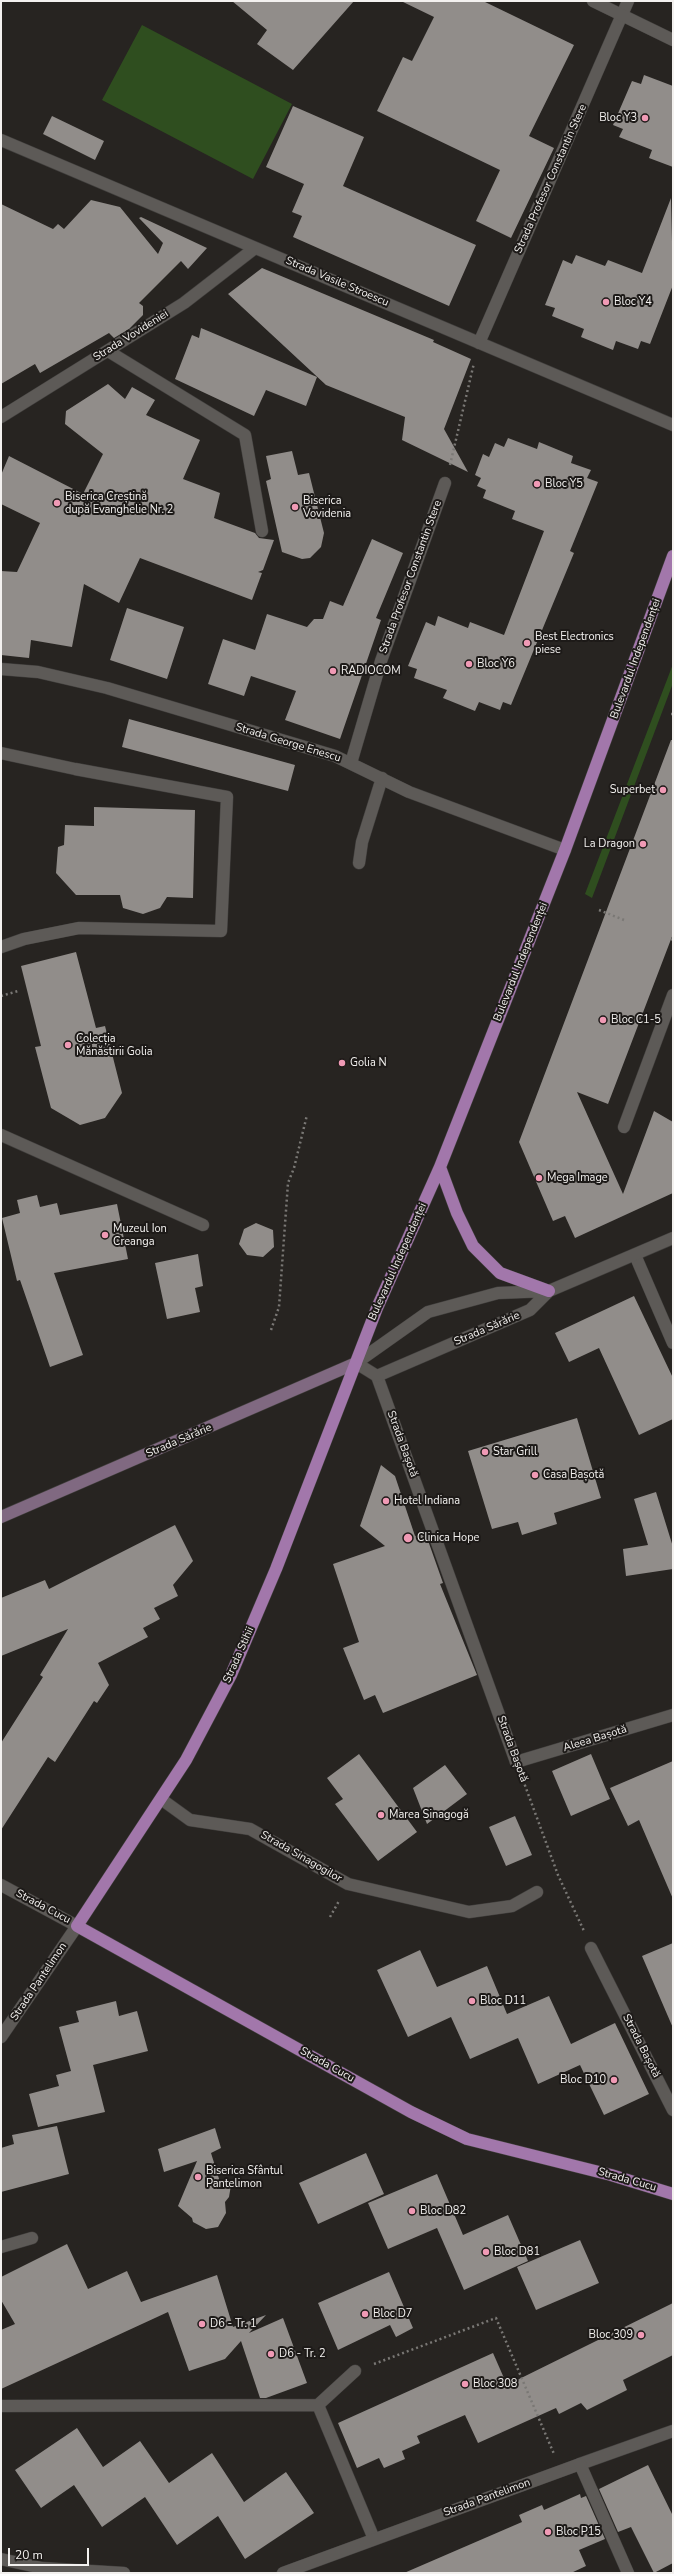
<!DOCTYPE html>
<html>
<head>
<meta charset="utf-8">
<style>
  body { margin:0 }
  #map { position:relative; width:674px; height:2574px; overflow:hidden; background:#272421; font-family:"Nunito Sans",sans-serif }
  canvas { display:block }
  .frame { position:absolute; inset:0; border:2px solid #f3f1ef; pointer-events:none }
  .scale { position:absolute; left:8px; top:2548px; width:81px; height:18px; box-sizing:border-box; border:2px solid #f3f1ef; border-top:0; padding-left:5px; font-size:12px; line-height:14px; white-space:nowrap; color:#f3f1ef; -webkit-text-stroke:3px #1d1a18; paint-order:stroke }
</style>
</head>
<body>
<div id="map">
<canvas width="674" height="2574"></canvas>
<div class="frame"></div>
<div class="scale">20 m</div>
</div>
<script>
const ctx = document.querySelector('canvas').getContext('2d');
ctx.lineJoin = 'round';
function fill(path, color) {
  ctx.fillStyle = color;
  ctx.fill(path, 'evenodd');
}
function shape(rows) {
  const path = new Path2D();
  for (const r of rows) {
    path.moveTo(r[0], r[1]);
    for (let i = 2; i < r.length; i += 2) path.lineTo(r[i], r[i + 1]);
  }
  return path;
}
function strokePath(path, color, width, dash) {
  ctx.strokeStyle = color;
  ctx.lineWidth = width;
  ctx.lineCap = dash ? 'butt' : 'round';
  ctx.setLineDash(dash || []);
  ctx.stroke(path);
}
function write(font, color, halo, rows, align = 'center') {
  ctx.font = font + ' "Nunito Sans",sans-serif';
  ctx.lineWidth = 4;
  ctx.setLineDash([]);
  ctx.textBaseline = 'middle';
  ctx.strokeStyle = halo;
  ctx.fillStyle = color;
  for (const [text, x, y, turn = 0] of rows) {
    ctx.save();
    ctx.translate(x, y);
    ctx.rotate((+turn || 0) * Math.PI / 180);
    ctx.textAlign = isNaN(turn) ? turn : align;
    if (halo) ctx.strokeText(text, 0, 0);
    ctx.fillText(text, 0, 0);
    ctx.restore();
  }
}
const green = shape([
  [142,25,292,104,253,179,102,100],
  [673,664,673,683,592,898,585,894]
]);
const building = shape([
  [232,1,354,1,293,70,257,44,267,30],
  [401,1,483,1,574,45,529,136,554,148,511,238,476,221,500,170,377,111,403,57,412,61,434,17],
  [644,75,673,86,673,167,649,158,652,150,619,137,623,129,613,125,632,81,641,84],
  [293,106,364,137,343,186,476,245,449,306,293,237,302,216,292,212,304,184,266,167],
  [52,116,104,141,95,160,43,134],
  [671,198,673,285,650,344,641,341,638,349,616,341,613,350,581,337,584,329,552,316,555,308,545,305,563,260,572,264,576,255,605,266,608,260,642,273],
  [91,200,120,207,158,254,163,243,139,218,141,217,207,248,188,269,181,261,139,303,143,306,143,315,129,329,114,338,109,333,40,373,35,364,1,384,1,204,53,229,58,224,64,229],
  [262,268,434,340,433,342,471,359,444,429,468,472,402,440,405,417,326,385,228,294],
  [201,328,317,377,306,406,266,390,254,416,175,379,192,335,199,338],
  [108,384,125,399,132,387,155,400,146,415,200,440,183,479,220,493,214,518,255,533,259,538,274,540,263,570,258,572,262,573,252,600,140,558,119,603,84,584,72,647,31,640,29,658,1,655,1,571,17,572,40,523,1,504,1,475,9,456,83,494,103,454,65,424,66,411],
  [508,438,537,449,539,442,573,456,571,463,591,470,587,478,598,482,570,551,574,553,511,705,503,702,500,710,479,702,475,711,443,698,447,690,414,678,417,669,408,666,426,622,435,626,438,616,468,628,470,622,504,635,544,531,512,519,515,511,483,498,486,490,477,486,481,478,475,475,483,454,489,457,495,443,504,447],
  [292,451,298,475,309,473,324,533,321,547,310,558,302,559,282,552,266,481,271,479,266,456],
  [372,539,403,553,376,618,381,620,340,739,285,720,296,691,251,676,244,696,208,684,223,639,255,650,267,614,307,627,314,619,323,619,330,601,343,606],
  [127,608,184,627,167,679,110,660],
  [129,719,295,765,288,791,122,747],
  [671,740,673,740,673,934,608,1104,577,1092,623,1194,654,1111,673,1122,673,1193,575,1238,565,1216,553,1221,519,1142],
  [94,807,195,810,193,898,167,897,160,908,143,914,123,908,120,895,76,895,56,873,58,847,64,845,65,825,94,826],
  [76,952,96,1028,105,1026,122,1093,105,1118,80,1125,51,1108,35,1047,41,1046,21,966],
  [37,1195,40,1207,57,1203,60,1215,117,1204,128,1259,54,1273,83,1355,50,1367,20,1280,17,1281,2,1218,20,1213,17,1200],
  [256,1223,273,1230,274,1247,263,1257,247,1255,239,1244,244,1229],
  [198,1254,203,1286,195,1288,200,1312,167,1319,155,1263],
  [634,1296,673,1378,673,1419,639,1435,599,1348,569,1362,555,1333],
  [577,1418,601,1498,554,1513,557,1524,522,1535,518,1522,492,1529,468,1451],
  [381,1465,395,1476,415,1536,425,1532,443,1583,440,1584,477,1675,383,1713,375,1695,364,1700,343,1648,359,1642,333,1564,385,1546,360,1526],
  [656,1492,673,1547,673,1569,626,1576,623,1549,648,1545,634,1499],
  [175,1525,193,1561,173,1585,178,1596,154,1608,160,1619,143,1628,148,1637,98,1663,109,1685,97,1703,94,1701,55,1762,48,1757,1,1830,1,1743,43,1677,40,1675,68,1629,1,1656,1,1598,45,1580,49,1589],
  [359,1754,417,1832,378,1861,335,1804,343,1799,327,1778],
  [591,1754,610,1799,571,1816,552,1771],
  [673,1761,673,1899,639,1820,628,1826,610,1788],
  [445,1765,467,1794,427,1824,413,1788],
  [515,1816,532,1855,506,1866,489,1827],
  [673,1943,673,2028,642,1956],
  [420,1950,437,1987,487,1966,507,2014,549,1996,571,2044,615,2023,649,2094,604,2115,580,2065,538,2084,518,2038,470,2059,451,2017,408,2037,377,1970],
  [116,2001,119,2016,137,2011,148,2051,93,2065,105,2112,38,2127,29,2094,59,2086,56,2075,71,2071,59,2027,79,2022,76,2011],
  [57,2126,69,2174,1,2192,1,2148,14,2144,12,2135],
  [215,2128,221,2148,211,2153,220,2182,231,2185,229,2197,225,2202,226,2213,218,2227,206,2229,193,2222,192,2218,178,2206,197,2161,164,2172,158,2149],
  [366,2153,384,2194,318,2224,299,2183],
  [437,2174,463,2235,508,2215,528,2261,464,2290,437,2228,388,2249,368,2203],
  [580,2240,599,2283,536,2310,517,2267],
  [67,2244,88,2289,127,2271,141,2302,217,2275,233,2327,266,2315,249,2333,283,2318,307,2383,266,2398,260,2398,241,2341,225,2359,189,2371,168,2312,1,2389,1,2330,15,2324,1,2300,1,2277],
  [389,2272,413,2328,396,2337,390,2325,338,2350,318,2303],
  [673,2303,673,2355,623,2380,627,2390,587,2410,581,2403,559,2414,556,2408,478,2443,465,2415,417,2436,420,2443,402,2451,405,2459,384,2468,379,2458,357,2468,338,2423,493,2353,507,2385],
  [77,2428,103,2467,140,2441,169,2483,212,2453,244,2502,286,2472,314,2513,245,2559,218,2516,177,2545,145,2497,102,2527,74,2485,41,2508,15,2470],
  [648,2465,673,2516,673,2563,654,2573,631,2527,618,2532,599,2489],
  [580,2494,581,2498,586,2496,605,2539,579,2550,586,2566,571,2573,404,2573,522,2522,519,2515,542,2505,544,2510]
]);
const path = shape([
  [450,465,474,363],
  [671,714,673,714],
  [599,910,624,920],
  [671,939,673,940],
  [1,996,18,991],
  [271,1330,279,1307,288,1183,294,1168,307,1115],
  [523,1780,558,1875,584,1931],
  [330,1917,339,1901],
  [374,2364,496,2318,554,2454]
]);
const service = shape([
  [108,351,245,435,262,531],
  [1,753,75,769,227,797,221,931,79,928,24,939,1,947],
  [351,763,381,661,445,483],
  [359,863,362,842,382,778],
  [624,1127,673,995],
  [1,1135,203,1225],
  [635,1255,673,1343],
  [516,1762,673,1715],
  [318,2405,355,2371],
  [1,2406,318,2405,374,2539],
  [580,2464,673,2431]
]);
const pedestrian = shape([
  [1,2247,32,2238]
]);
const minor = shape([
  [1,140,673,425],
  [479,343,628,1],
  [1,417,184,303,255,248],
  [377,1376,516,1762],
  [161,1799,190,1820,250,1829,348,1884,469,1912,512,1906,537,1892],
  [591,1948,673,2110],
  [1,2037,77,1926],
  [1,2559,42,2568,124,2573],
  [283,2573,580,2464,628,2573]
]);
const tertiary = shape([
  [593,1,673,40],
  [1,669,38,672,107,688,335,756,409,792,565,850],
  [549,1291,530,1310,377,1376,356,1363,428,1312,498,1293,549,1291,673,1238],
  [1,1885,77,1926]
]);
const secondary = shape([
  [1,1517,356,1363]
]);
const primary = shape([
  [673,556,565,850,440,1167,377,1308,276,1569,231,1675,186,1760,77,1926,411,2112,467,2139,611,2175,673,2194],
  [440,1167,457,1213,473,1246,500,1273,549,1291]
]);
const markers = [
  [645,118,4,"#f09ab5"],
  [606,302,4,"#f09ab5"],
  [537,484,4,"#f09ab5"],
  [57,503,4,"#f09ab5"],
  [295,507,4,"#f09ab5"],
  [527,643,4,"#f09ab5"],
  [469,664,4,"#f09ab5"],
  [333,671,4,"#f09ab5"],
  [663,790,4,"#f09ab5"],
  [643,844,4,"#f09ab5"],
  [603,1020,4,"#f09ab5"],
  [68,1045,4,"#f09ab5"],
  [342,1063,4,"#f09ab5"],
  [539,1178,4,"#f09ab5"],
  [105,1235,4,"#f09ab5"],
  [485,1452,4,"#f09ab5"],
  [535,1475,4,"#f09ab5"],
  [386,1501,4,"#f09ab5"],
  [408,1538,5,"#f09ab5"],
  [381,1815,4,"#f09ab5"],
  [472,2001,4,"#f09ab5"],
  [614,2080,4,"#f09ab5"],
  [198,2177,4,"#f09ab5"],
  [412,2211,4,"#f09ab5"],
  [486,2252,4,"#f09ab5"],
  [365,2314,4,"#f09ab5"],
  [202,2324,4,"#f09ab5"],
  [641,2335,4,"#f09ab5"],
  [271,2354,4,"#f09ab5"],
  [465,2384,4,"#f09ab5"],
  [548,2532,4,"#f09ab5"]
];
const poiNames = [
  ["Bloc Y3",637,118,"right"],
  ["Bloc Y4",614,302],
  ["Bloc Y5",545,484],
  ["Biserica Creștină",65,497],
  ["după Evanghelie Nr. 2",65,510],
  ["Biserica",303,501],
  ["Vovidenia",303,514],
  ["Best Electronics",535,637],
  ["piese",535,650],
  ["Bloc Y6",477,664],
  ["RADIOCOM",341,671],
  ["Superbet",655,790,"right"],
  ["La Dragon",635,844,"right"],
  ["Bloc C1-5",611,1020],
  ["Colecția",76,1039],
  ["Mănăstirii Golia",76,1052],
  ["Golia N",350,1063],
  ["Mega Image",547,1178],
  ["Muzeul Ion",113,1229],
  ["Creanga",113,1242],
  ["Star Grill",493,1452],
  ["Casa Bașotă",543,1475],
  ["Hotel Indiana",394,1501],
  ["Clinica Hope",417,1538],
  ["Marea Sinagogă",389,1815],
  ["Bloc D11",480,2001],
  ["Bloc D10",606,2080,"right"],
  ["Biserica Sfântul",206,2171],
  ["Pantelimon",206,2184],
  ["Bloc D82",420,2211],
  ["Bloc D81",494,2252],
  ["Bloc D7",373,2314],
  ["D6 - Tr. 1",210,2324],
  ["Bloc 309",633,2335,"right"],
  ["D6 - Tr. 2",279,2354],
  ["Bloc 308",473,2384],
  ["Bloc P15",556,2532]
];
const streetNames = [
  ["Strada Profesor Constantin Stere",551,179,-66],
  ["Strada Vasile Stroescu",337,282,23],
  ["Strada Vovideniei",131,336,-32],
  ["Strada Profesor Constantin Stere",411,577,-70],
  ["Bulevardul Independenței",636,659,-70],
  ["Strada George Enescu",288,743,17],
  ["Bulevardul Independenței",521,962,-68],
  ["Bulevardul Independenței",398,1262,-66],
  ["Strada Sărărie",487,1329,-23],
  ["Strada Sărărie",179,1441,-23],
  ["Strada Bașotă",402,1444,70],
  ["Strada Stihii",239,1655,-66],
  ["Aleea Bașotă",595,1739,-17],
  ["Strada Bașotă",512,1749,70],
  ["Strada Sinagogilor",301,1857,30],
  ["Strada Cucu",43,1907,28],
  ["Strada Pantelimon",39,1982,-56],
  ["Strada Bașotă",641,2046,63],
  ["Strada Cucu",327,2065,29],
  ["Strada Cucu",627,2180,16],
  ["Strada Pantelimon",487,2498,-20]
];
fill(green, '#2f4e1f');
fill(building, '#918d8a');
strokePath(service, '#413f3d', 13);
strokePath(pedestrian, '#413f3d', 13);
strokePath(minor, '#413f3d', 13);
strokePath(tertiary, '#413f3d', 13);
strokePath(secondary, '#413f3d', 13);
strokePath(primary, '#413f3d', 13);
strokePath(path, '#7a7875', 2.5, [2, 3]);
strokePath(service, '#5d5a57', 12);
strokePath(pedestrian, '#5d5a57', 12);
strokePath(minor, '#5d5a57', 12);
strokePath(tertiary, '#5d5a57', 12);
strokePath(secondary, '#806981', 12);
strokePath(primary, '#a277ab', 12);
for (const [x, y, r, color] of markers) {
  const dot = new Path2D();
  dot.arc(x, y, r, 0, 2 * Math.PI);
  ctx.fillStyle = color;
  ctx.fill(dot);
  strokePath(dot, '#1d1a18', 1.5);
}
write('11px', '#f3f1ef', '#1d1a18', poiNames, 'left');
write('11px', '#f3f1ef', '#1d1a18', streetNames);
</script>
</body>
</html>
